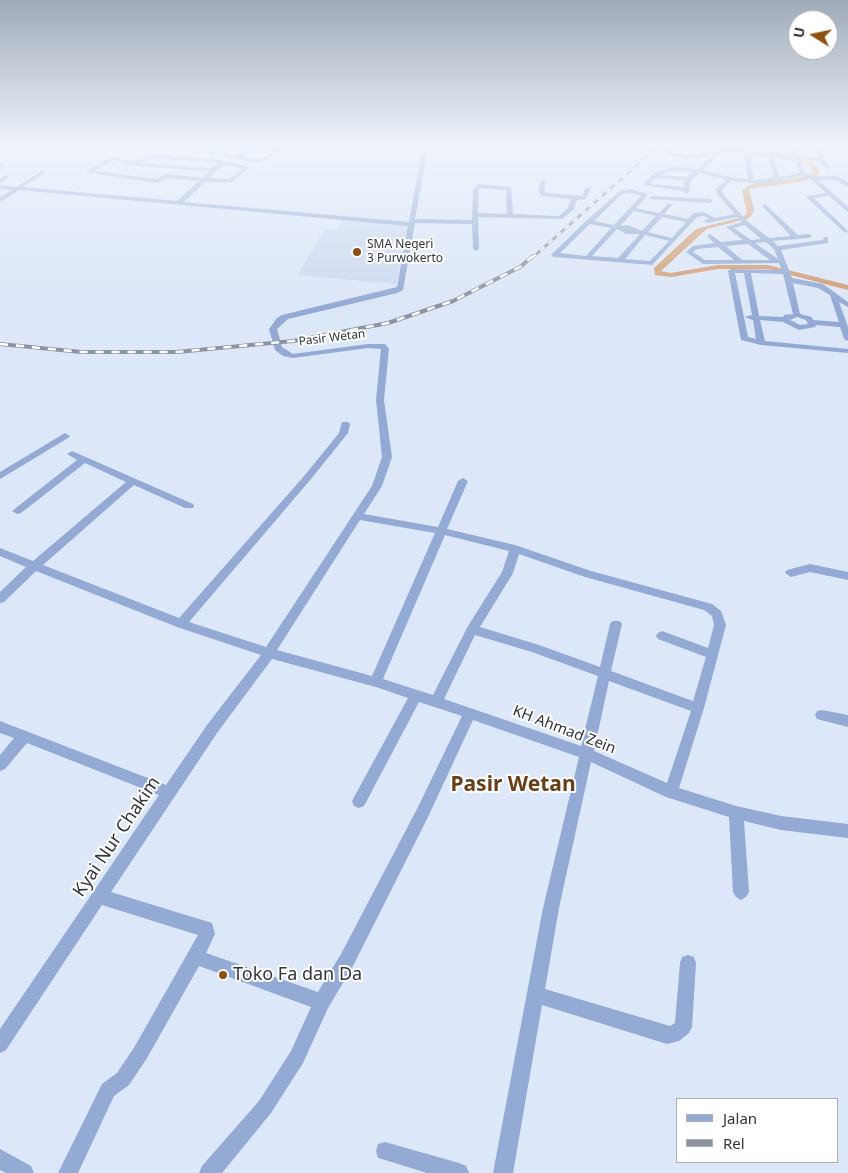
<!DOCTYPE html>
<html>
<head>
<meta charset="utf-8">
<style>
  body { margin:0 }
  #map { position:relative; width:848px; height:1173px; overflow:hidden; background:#dce7f9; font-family:"Noto Sans",sans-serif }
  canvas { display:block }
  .legend { position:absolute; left:676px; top:1098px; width:162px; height:65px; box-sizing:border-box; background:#fff; border:1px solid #adaeb1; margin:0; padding:6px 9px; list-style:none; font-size:15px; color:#31353b }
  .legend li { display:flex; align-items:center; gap:10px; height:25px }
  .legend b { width:25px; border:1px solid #adaeb1 }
  .north { position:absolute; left:788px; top:10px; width:50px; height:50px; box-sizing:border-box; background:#fff; border:1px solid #adaeb1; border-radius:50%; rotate:280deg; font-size:14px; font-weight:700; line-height:20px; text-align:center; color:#31353b }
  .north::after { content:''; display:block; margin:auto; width:18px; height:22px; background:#8d5011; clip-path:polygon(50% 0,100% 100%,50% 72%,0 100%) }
</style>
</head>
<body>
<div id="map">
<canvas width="848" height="1173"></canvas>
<ul class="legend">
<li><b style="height:6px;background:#93aad4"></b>Jalan</li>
<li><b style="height:6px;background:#8c94a1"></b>Rel</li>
</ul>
<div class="north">U</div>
</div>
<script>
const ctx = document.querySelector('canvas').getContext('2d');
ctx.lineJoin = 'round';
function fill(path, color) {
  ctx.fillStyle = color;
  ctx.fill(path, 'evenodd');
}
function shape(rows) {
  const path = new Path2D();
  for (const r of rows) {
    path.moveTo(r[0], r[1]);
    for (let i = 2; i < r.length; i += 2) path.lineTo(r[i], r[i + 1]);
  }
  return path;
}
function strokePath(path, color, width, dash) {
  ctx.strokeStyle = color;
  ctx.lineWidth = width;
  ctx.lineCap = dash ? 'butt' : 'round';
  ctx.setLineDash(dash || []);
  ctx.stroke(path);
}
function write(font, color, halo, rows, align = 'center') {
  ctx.font = font + ' "Noto Sans",sans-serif';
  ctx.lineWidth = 4;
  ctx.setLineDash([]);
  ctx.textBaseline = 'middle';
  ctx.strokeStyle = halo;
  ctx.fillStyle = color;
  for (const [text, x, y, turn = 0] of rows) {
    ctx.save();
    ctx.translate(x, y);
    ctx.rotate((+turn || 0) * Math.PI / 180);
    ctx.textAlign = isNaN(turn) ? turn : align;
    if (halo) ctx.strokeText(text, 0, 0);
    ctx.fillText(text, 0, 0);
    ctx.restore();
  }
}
const built = shape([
  [343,220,410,225,396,284,297,275,325,229,337,230]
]);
const green = shape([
  [4,143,78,143,74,146,53,144,32,158,0,152,0,145]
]);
const canal = shape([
  [672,143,678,143,671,153,690,155,725,148,789,156,810,162,818,168,820,174,805,181,749,189,754,210,752,215,747,219,707,229,701,234,661,271,671,273,718,265,768,265,848,285,848,290,768,269,718,269,671,277,655,275,654,268,695,230,703,227,743,217,747,213,742,191,745,187,755,183,804,177,814,173,813,170,806,164,789,160,725,152,690,159,665,155,672,143]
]);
const minor = shape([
  [172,143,182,143,213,150,225,143,232,143,218,151,236,155,255,143,262,143,242,157,254,159,261,159,282,145,280,143,286,143,288,145,264,161,254,163,214,153,211,155,209,152,172,143],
  [423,143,429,143,415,219,472,220,473,189,479,184,511,187,513,214,559,216,568,208,571,199,542,196,538,190,541,180,546,181,544,190,546,193,582,196,586,187,591,188,586,199,577,200,573,210,562,219,478,217,479,249,476,251,473,249,472,224,415,223,403,290,397,293,288,319,277,329,282,347,293,354,368,344,385,344,389,349,384,400,392,457,382,486,364,514,438,527,458,481,463,478,468,481,447,529,515,545,591,571,712,604,721,611,726,625,704,708,679,788,736,806,781,816,848,824,848,838,781,830,744,821,749,892,746,897,741,900,736,897,733,892,729,817,666,797,591,762,559,908,545,989,670,1026,675,1023,680,963,682,957,688,955,694,957,696,963,692,1027,689,1033,679,1041,667,1044,542,1005,513,1173,493,1173,543,908,579,757,473,720,428,817,353,966,328,1008,303,1063,271,1113,222,1173,199,1173,202,1166,259,1101,291,1051,311,1007,199,966,147,1058,129,1085,114,1096,78,1173,58,1173,102,1084,117,1073,135,1046,198,935,102,905,6,1050,0,1053,0,1029,159,795,27,743,5,769,0,771,0,755,14,738,0,733,0,721,166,785,207,725,261,655,177,627,36,571,4,602,0,603,0,592,26,567,0,556,0,548,33,561,126,482,85,463,21,513,17,514,12,511,77,460,67,454,72,451,193,504,194,506,193,508,185,508,134,485,43,565,179,618,305,475,339,433,342,422,348,422,350,424,348,433,311,479,189,622,266,647,372,486,382,457,376,400,381,349,368,348,293,358,283,356,275,350,269,329,277,318,282,315,397,287,408,226,19,190,0,202,0,197,12,190,0,189,0,185,16,187,43,170,45,173,23,187,177,201,199,181,167,178,157,183,85,172,110,157,132,161,155,154,220,160,250,167,232,182,205,182,184,202,409,222,423,143],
  [155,158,217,163,212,168,140,163,155,158],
  [113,160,136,166,209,171,203,178,166,174,156,179,94,171,113,160],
  [223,165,243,168,229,179,208,178,223,165],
  [480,188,506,190,507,214,478,213,479,189,480,188],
  [360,520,435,533,372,676,277,650,360,520],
  [445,535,509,551,502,572,468,626,433,695,383,679,445,535],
  [519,554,585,577,704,610,712,616,714,625,708,648,662,631,658,633,656,636,658,639,706,657,693,701,611,671,622,624,620,621,612,621,610,624,600,667,539,645,480,627,513,573,519,554],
  [475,635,532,652,598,676,581,746,444,699,475,635],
  [272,659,376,687,408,698,352,801,354,806,359,808,364,806,419,702,462,716,418,807,341,954,318,992,206,953,215,934,212,923,111,892,217,733,272,659],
  [609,681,691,711,667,783,594,751,609,681],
  [725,143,731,143,728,146,793,154,788,143,794,143,798,155,819,159,814,143,820,143,825,160,832,168,827,169,820,162,800,158,805,173,814,176,837,176,848,182,848,187,836,180,818,180,848,207,848,212,829,196,814,198,847,230,848,231,845,233,807,198,807,196,826,193,811,179,802,176,758,184,731,181,722,189,723,194,748,222,769,238,791,236,763,207,763,205,765,204,798,235,809,234,812,236,809,238,773,241,778,246,823,240,824,237,828,237,828,243,781,250,792,278,823,284,848,302,848,307,839,302,848,327,848,341,844,339,840,327,816,325,815,327,799,330,783,322,760,320,765,341,848,349,848,353,761,345,741,340,728,271,731,269,782,270,779,263,703,264,686,252,693,246,714,243,707,236,710,234,721,242,743,240,726,227,742,222,738,217,707,223,704,221,709,218,703,216,697,217,652,265,554,257,551,255,586,221,620,191,631,189,647,194,647,196,636,208,659,213,669,203,672,205,664,214,689,219,692,214,694,213,704,212,715,218,735,214,717,194,716,189,726,180,700,173,691,180,689,192,686,194,683,191,643,185,655,172,673,167,697,169,725,143],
  [725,149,794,157,800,173,779,177,773,156,747,152,744,154,748,179,730,177,703,170,725,149],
  [750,156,769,158,774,177,754,180,750,156],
  [673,171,693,172,687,177,659,175,673,171],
  [656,178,685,180,684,187,650,184,656,178],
  [631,193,641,196,614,225,594,221,622,194,631,193],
  [634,211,656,216,642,231,628,225,620,226,634,211],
  [662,217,686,222,672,238,648,232,662,217],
  [590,224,611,228,586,256,560,253,590,224],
  [745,225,761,239,751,240,734,228,745,225],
  [617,229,626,234,640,234,618,258,592,256,617,229],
  [645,235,669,241,650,261,625,259,645,235],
  [766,242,774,249,778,259,755,243,766,242],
  [748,244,770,260,742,260,726,246,748,244],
  [718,247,734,260,705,260,693,252,697,249,718,247],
  [735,273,744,273,752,315,744,317,753,320,756,339,748,337,735,273],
  [751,273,783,274,793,314,784,315,783,317,759,316,751,273],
  [793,283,818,288,830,295,839,322,813,320,812,317,800,314,793,283],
  [797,317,806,320,808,324,800,325,790,320,797,317],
  [843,143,848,143,848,149,846,148,843,143],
  [0,164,2,163,5,165,0,168,0,164],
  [6,175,11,176,0,183,0,179,6,175],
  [652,196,710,199,713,201,710,203,650,199,649,198,652,196],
  [65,433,70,436,68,438,0,479,0,472,65,433],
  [810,564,848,572,848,580,810,572,791,577,785,573,787,570,810,564],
  [822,710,848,715,848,727,817,719,815,715,817,711,822,710],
  [385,1142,459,1163,466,1166,469,1173,427,1173,385,1160,378,1158,376,1151,378,1144,385,1142],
  [0,1149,31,1166,34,1173,6,1173,0,1170,0,1149]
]);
const railFar1 = shape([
  [532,258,662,143]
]);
const rail = shape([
  [0,344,81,352,177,352,293,341,388,323,453,301,520,267,533,256]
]);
const markers = [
  [357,252,5,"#8d5011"],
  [223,975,5,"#8d5011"]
];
const farPoinames = [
  ["SMA Negeri",367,245],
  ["3 Purwokerto",367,259]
];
const farStreetnames = [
  ["Pasir Wetan",332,338,-7]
];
const streetNames = [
  ["KH Ahmad Zein",564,730,21]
];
const nearStreetnames = [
  ["Kyai Nur Chakim",117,837,-56]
];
const nearPoinames = [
  ["Toko Fa dan Da",233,975]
];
const nearQuarternames = [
  ["Pasir Wetan",513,785]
];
fill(built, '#ccd9f0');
fill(green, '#ffcda6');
fill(canal, '#d29c70');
fill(minor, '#93aad4');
strokePath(railFar1, '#8c94a1', 3);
strokePath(rail, '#8c94a1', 4);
strokePath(railFar1, '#fff', 2, [5.5]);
strokePath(rail, '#fff', 2.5, [8]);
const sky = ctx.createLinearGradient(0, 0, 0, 307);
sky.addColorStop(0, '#9faab8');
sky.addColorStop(0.47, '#eff4fc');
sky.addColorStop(1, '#eff4fc00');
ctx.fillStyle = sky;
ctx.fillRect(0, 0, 848, 307);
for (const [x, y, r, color] of markers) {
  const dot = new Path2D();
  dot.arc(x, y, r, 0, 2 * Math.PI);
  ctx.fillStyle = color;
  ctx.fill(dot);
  strokePath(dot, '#fff', 2);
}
write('12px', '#31353b', '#fff', farPoinames, 'left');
write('12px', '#31353b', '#fff', farStreetnames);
write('15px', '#31353b', '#fff', streetNames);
write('18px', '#31353b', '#fff', nearStreetnames);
write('18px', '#31353b', '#fff', nearPoinames, 'left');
write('bold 21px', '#683e16', '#fff', nearQuarternames);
</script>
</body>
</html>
